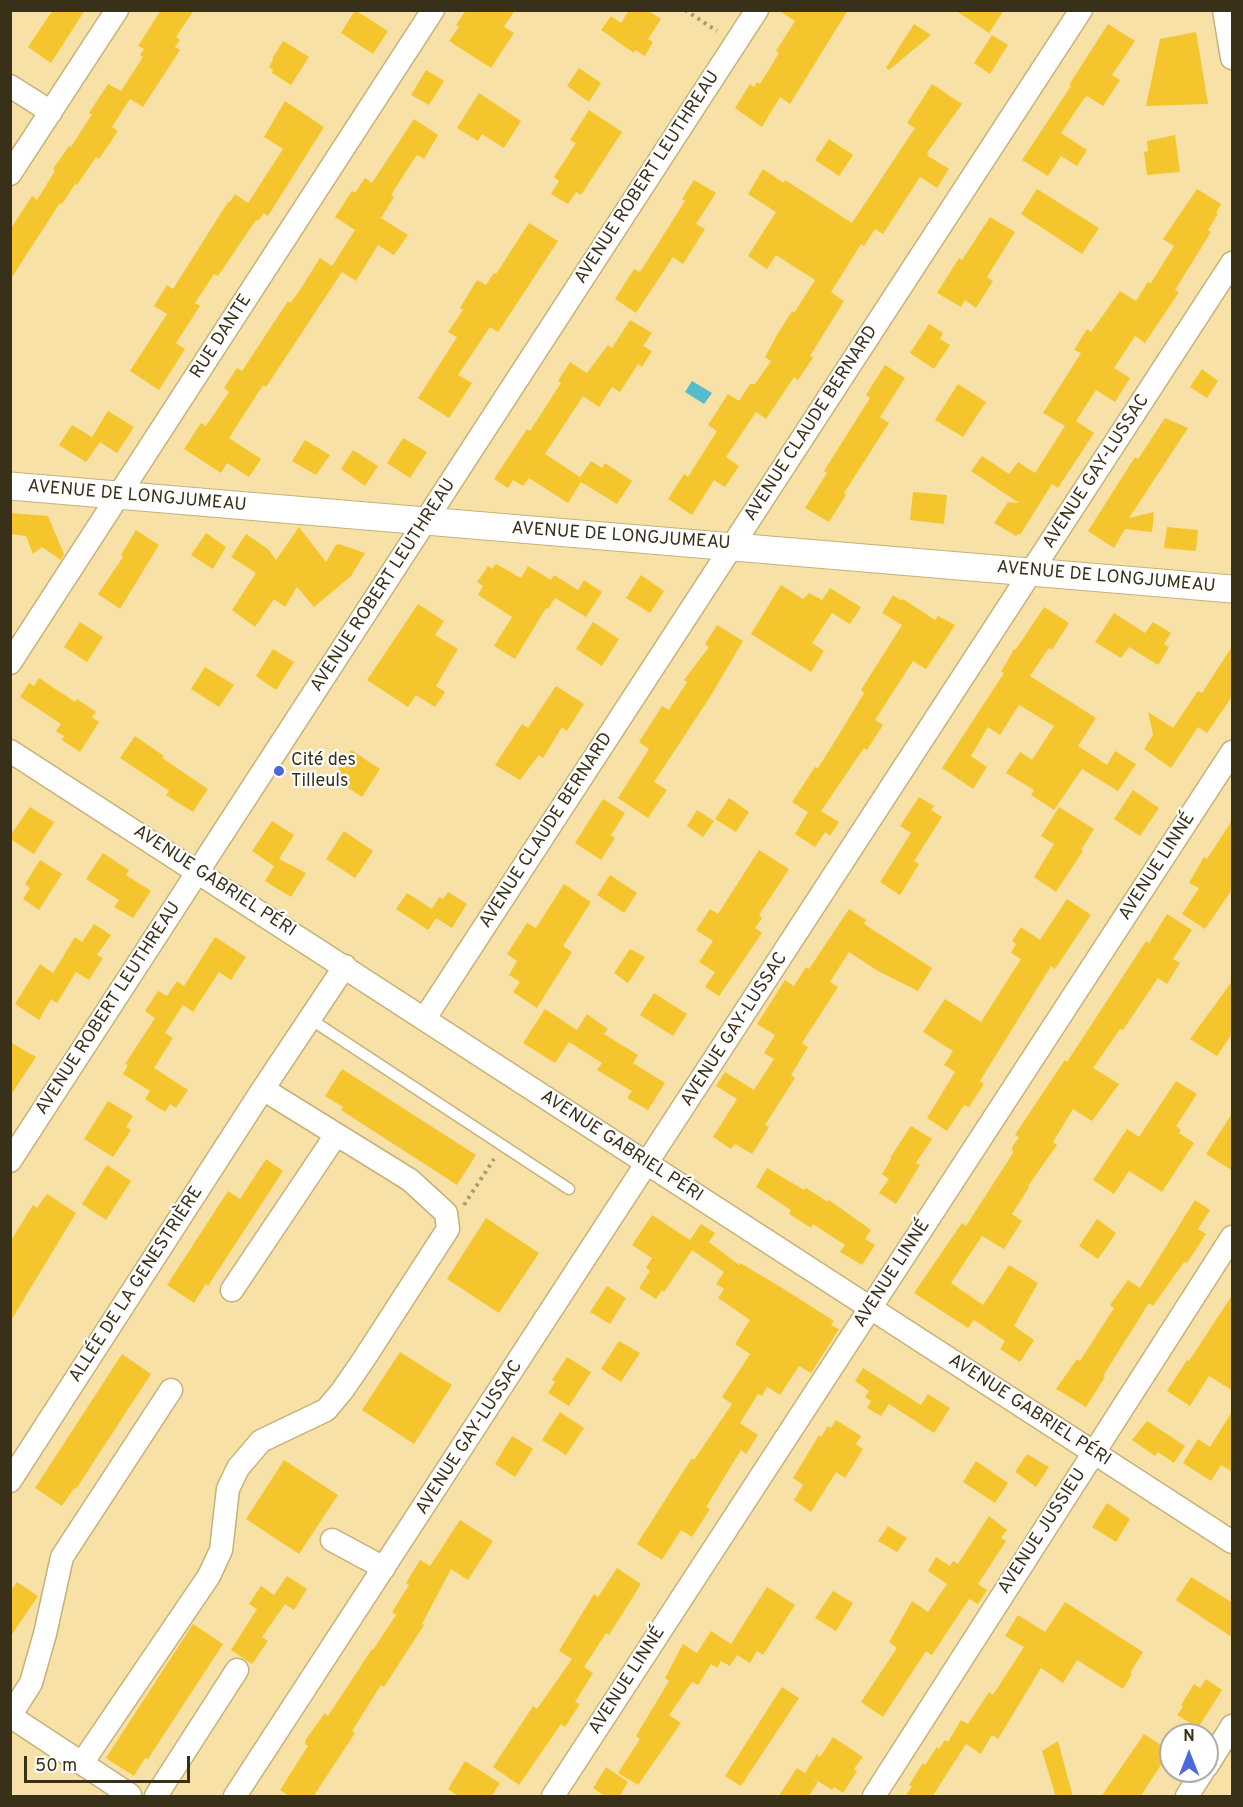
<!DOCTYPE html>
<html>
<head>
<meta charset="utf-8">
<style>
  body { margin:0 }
  #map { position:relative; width:1243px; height:1807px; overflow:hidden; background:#f7e1a7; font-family:Overpass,sans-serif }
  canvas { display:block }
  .frame { position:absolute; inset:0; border:12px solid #393019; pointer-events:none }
  .north { position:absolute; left:1159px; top:1723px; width:60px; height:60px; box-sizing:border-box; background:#fff; border:2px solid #b0aca3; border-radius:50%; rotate:0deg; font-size:16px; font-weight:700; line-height:24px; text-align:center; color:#393019 }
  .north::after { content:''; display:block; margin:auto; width:21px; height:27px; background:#4c68dc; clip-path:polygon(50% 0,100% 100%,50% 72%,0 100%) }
  .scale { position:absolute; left:24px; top:1756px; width:166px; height:27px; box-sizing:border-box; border:3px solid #393019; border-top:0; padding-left:8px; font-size:18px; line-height:21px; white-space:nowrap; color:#393019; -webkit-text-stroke:4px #fff; paint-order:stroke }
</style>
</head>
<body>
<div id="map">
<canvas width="1243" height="1807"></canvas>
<div class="frame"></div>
<div class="north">N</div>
<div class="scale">50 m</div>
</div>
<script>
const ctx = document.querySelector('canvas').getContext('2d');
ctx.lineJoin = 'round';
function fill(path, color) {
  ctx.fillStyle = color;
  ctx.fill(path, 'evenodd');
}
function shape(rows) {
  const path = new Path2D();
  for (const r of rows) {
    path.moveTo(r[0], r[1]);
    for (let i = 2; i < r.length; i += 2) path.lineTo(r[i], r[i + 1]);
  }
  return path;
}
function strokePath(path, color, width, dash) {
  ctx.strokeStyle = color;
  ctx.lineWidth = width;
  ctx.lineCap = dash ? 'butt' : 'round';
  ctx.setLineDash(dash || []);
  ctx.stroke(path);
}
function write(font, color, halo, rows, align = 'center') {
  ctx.font = font + ' Overpass,sans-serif';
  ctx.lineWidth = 4.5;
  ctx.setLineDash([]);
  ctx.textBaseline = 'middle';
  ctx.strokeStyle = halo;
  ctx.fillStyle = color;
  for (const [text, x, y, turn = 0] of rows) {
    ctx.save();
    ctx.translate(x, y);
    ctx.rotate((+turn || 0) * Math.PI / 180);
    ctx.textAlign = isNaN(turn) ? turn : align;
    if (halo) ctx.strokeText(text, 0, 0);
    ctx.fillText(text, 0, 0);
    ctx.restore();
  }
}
const water = shape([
  [692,381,712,393,704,404,685,392]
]);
const building = shape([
  [53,10,85,10,51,63,28,47],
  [161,10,194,10,176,37,180,40,175,47,180,50,143,107,130,99,112,127,118,131,99,159,96,157,77,185,75,184,62,204,60,203,10,280,10,230,32,196,37,200,55,171,53,169,69,146,71,147,92,114,89,113,108,84,121,91,143,57,140,55,144,49,138,46],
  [355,10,388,31,373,54,341,33],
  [466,10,515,10,504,27,514,33,491,68,449,41,459,27,456,25],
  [629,10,647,10,661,19,648,39,653,42,645,56,635,50,634,53,601,30,611,16,621,23],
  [778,10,848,10,790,104,780,97,762,127,735,108,750,84,754,87,757,82,760,84,779,53,776,51,795,21],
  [955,10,1004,10,989,33],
  [914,24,931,35,889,70,886,68],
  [1108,24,1135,41,1112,75,1120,80,1103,106,1087,96,1083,100,1061,133,1087,150,1077,166,1061,156,1048,176,1022,160,1071,86,1069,85],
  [1196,32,1208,104,1146,106,1160,39],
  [992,35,1008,45,990,74,974,63],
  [283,41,309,57,291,85,272,73,273,70,269,67,273,60,272,59],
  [579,68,601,83,589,102,567,86],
  [426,70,444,81,429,105,411,95],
  [932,84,962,104,927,153,929,154,928,156,949,169,937,188,920,177,883,234,875,229,864,246,861,244,831,292,844,301,810,356,813,358,798,380,794,377,766,419,756,412,726,457,739,466,725,487,714,480,692,515,668,499,684,474,688,477,717,431,708,425,728,394,739,401,750,384,755,384,771,361,765,357,777,335,792,311,794,313,815,280,776,255,767,269,748,256,776,212,748,194,763,169,784,183,785,180,852,223,915,128,907,123],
  [479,93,521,121,504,148,482,134,478,141,457,128],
  [285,101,324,127,268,216,264,213,258,221,256,220,218,276,214,274,195,303,200,306,176,343,185,349,159,390,130,371,167,314,154,306,167,285,173,289,228,202,229,203,235,194,248,203,283,149,264,137],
  [589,110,622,132,581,195,576,192,568,204,551,194,559,181,554,177,576,143,570,140],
  [414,119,438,135,424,159,417,155,414,159,391,195,394,197,381,218,408,235,394,255,378,245,356,281,342,272,266,387,263,385,229,438,261,459,249,477,227,463,221,473,184,449,201,423,206,426,229,392,224,388,237,368,242,371,288,301,290,303,298,293,320,258,332,266,355,230,335,217,352,191,355,193,365,178,372,183],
  [1175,135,1180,172,1147,175,1144,152,1148,151,1147,141],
  [829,139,853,155,839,176,815,160],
  [694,180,716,193,696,224,705,229,683,264,673,257,636,313,615,299,634,269,640,272,685,201,682,199],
  [1037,189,1099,228,1082,254,1021,214],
  [1197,189,1221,204,1216,213,1218,214,1208,230,1211,232,1175,290,1179,292,1145,343,1135,336,1114,368,1130,378,1115,402,1096,390,1076,421,1094,433,1058,488,1052,484,1020,535,1018,534,1016,536,994,523,1008,502,1019,503,971,471,982,456,1009,474,1018,462,1035,473,1065,426,1043,413,1081,353,1074,350,1087,329,1091,332,1120,291,1136,301,1148,282,1151,283,1174,246,1163,239],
  [990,217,1015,232,987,277,993,281,976,308,965,300,961,307,937,293,959,258,962,260],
  [529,223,558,241,498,332,490,327,458,375,472,383,449,418,418,398,457,337,448,332,463,310,460,308,477,280,486,285,494,273,496,274],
  [630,320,652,333,643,346,652,351,642,367,638,364,620,392,612,387,599,407,583,396,545,454,580,477,591,461,602,468,605,463,632,481,617,504,581,482,568,503,529,478,523,486,513,480,508,488,494,479,527,429,530,431,561,383,558,381,570,362,587,373,608,345,612,348],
  [929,324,943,333,940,339,950,345,934,369,910,353],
  [885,365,905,378,880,417,889,423,844,493,846,495,829,522,805,508,827,473,824,471,870,398,866,395],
  [1202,369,1218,381,1207,398,1190,387],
  [958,384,986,402,963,437,935,420],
  [108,411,134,427,117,453,92,437],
  [1165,418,1188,428,1129,518,1154,512,1152,532,1125,529,1114,548,1088,531,1135,457,1138,459],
  [72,425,100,442,86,462,59,445],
  [403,438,427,452,410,478,387,463],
  [305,440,330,455,316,475,292,461],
  [353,450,378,466,365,486,341,469],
  [913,492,947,495,944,524,910,520],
  [10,513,48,516,64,554,61,560,42,547,33,554,26,536,10,534],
  [299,527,326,562,336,545,339,544,365,553,351,576,314,607,297,587,285,607,274,599,255,627,232,610,256,573,231,557,246,534,268,549,276,560],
  [1167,527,1198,530,1196,551,1164,548],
  [136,530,159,545,120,609,98,594,123,557,121,555],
  [206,533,226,547,213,569,191,555],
  [496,564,521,578,528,566,551,580,554,575,578,590,584,580,602,592,586,617,555,598,548,609,546,608,515,659,494,646,512,617,478,595,483,586,477,582,488,566,492,569],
  [641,575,664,591,650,613,626,598],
  [781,585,803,599,809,593,822,600,830,588,861,607,850,624,832,613,812,643,824,651,811,672,751,634],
  [893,595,902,601,903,599,935,620,938,616,955,625,926,669,913,661,875,720,883,725,867,750,864,748,821,811,839,822,830,836,825,832,815,847,795,834,808,812,792,802,815,767,818,768,840,733,864,693,861,690,902,625,882,613],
  [418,604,444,621,435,635,458,649,436,686,445,692,435,707,416,695,408,707,367,680],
  [1044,607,1069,623,1052,650,1049,648,1030,676,1096,718,1078,746,1107,765,1115,751,1136,764,1118,791,1082,769,1054,810,1031,795,1034,790,1006,773,1020,752,1032,760,1054,726,1019,705,1000,735,988,727,971,756,987,767,973,789,942,768,1004,673,1001,672,1014,649,1015,650,1023,639],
  [1114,613,1145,633,1153,622,1171,633,1164,644,1169,647,1158,665,1129,647,1121,658,1095,642],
  [80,622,103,637,87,662,64,647],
  [593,622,619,639,602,666,576,649],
  [717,625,743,641,710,697,654,782,667,790,648,818,618,798,649,749,639,742,662,706,669,710,687,682,684,680,709,647,705,644],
  [1233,645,1233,695,1207,733,1198,727,1171,768,1144,749,1153,735,1148,712,1173,728,1198,691,1202,693],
  [273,649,294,662,276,690,256,676],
  [205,667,234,685,219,707,191,689],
  [39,678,75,702,77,699,96,712,92,717,99,722,80,752,62,740,64,736,56,731,61,724,20,697,29,683,34,686],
  [556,686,584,704,567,731,562,727,543,758,539,755,520,780,495,765,522,724,528,728],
  [135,736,164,756,162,758,208,789,193,812,166,795,169,791,120,758],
  [351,750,380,769,362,797,333,778],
  [1133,790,1159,808,1140,836,1114,819],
  [919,797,934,806,931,810,942,817,914,861,919,864,900,895,880,882,911,833,900,826],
  [729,798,749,812,736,832,715,819],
  [603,799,625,813,611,835,615,838,601,860,575,843],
  [30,807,54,822,34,854,10,839,10,836],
  [1059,807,1094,829,1081,850,1083,851,1056,892,1034,877,1054,844,1041,836],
  [697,810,714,821,703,837,687,826],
  [1233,819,1233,888,1205,929,1182,914,1199,888,1189,883,1204,857,1207,859],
  [272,821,294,835,279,859,306,873,291,897,265,881,274,866,252,851],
  [344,831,373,851,355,878,326,859],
  [759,850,789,869,759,915,762,918,755,928,762,933,719,996,705,987,715,972,699,962,713,941,696,930,710,909,718,914],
  [103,853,129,870,126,875,151,891,133,918,114,907,119,900,86,879],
  [40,860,62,874,39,910,23,899,30,888,25,884],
  [610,875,637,893,624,913,597,895],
  [564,884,591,902,563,946,572,952,537,1008,513,992,520,982,509,975,517,961,507,954,527,923,536,928],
  [448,892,467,904,452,928,436,918,428,930,396,909,407,893,432,909,439,897,443,899],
  [1067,899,1091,915,1055,969,1051,966,980,1081,984,1084,969,1107,964,1105,947,1131,927,1118,955,1072,944,1065,953,1051,923,1032,945,999,981,1022,1021,959,1011,953,1016,944,1012,941,1021,927,1040,940],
  [849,909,866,920,864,924,932,968,918,991,878,971,849,952,830,982,838,987,802,1043,808,1047,791,1075,795,1078,765,1125,769,1127,752,1154,735,1144,731,1149,713,1137,737,1099,716,1086,725,1072,754,1090,774,1059,764,1053,775,1035,757,1024,785,980,794,986,806,967,809,969],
  [1167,914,1192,930,1173,959,1180,963,1167,984,1158,978,1123,1030,1120,1029,1093,1068,1119,1084,1092,1121,1073,1109,1053,1142,1057,1145,1028,1186,1029,1187,1012,1214,1022,1221,1004,1249,982,1236,951,1283,983,1305,1009,1265,1038,1283,1014,1326,1034,1340,1020,1362,1000,1349,1005,1341,974,1320,968,1328,914,1293,962,1223,966,1226,1013,1153,1012,1147,1019,1137,1015,1135,1030,1112,1065,1060,1067,1062,1146,941,1149,943],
  [94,924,111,935,97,955,103,958,89,980,76,972,57,1003,51,999,39,1020,15,1004,40,964,53,973,75,937,82,942],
  [215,937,246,957,231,980,219,972,193,1012,183,1005,165,1033,173,1038,154,1068,188,1090,176,1108,170,1104,165,1112,145,1099,150,1091,123,1074,128,1065,125,1064,155,1018,145,1011,158,991,167,996,177,981,184,986],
  [630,949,645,957,628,983,614,973],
  [1233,980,1233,1032,1217,1056,1190,1039],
  [654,993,687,1014,673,1036,640,1015],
  [545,1009,577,1030,587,1014,608,1029,604,1034,638,1055,633,1063,665,1083,648,1110,627,1098,632,1091,597,1070,602,1063,569,1042,555,1063,523,1043],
  [10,1042,36,1057,10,1096],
  [342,1069,476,1155,457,1185,341,1110,343,1107,325,1096],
  [1176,1081,1197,1094,1176,1126,1181,1130,1179,1133,1194,1143,1162,1192,1129,1171,1114,1194,1093,1180,1127,1129,1139,1137],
  [108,1101,133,1116,126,1127,131,1130,113,1157,84,1139],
  [1233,1112,1233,1171,1206,1154],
  [911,1126,932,1139,916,1163,920,1165,896,1204,879,1193,889,1179,882,1174,891,1159,890,1158],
  [266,1159,283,1171,208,1286,206,1284,194,1303,167,1285,228,1191,240,1199],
  [107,1165,131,1181,106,1220,82,1204],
  [767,1168,804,1190,806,1188,828,1202,829,1200,871,1230,865,1239,875,1245,862,1265,840,1252,845,1245,813,1224,811,1228,789,1214,791,1210,756,1187],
  [47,1194,76,1213,10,1322,10,1242,33,1205,37,1208],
  [1195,1200,1210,1210,1198,1229,1206,1234,1187,1263,1184,1262,1153,1306,1149,1303,1103,1376,1105,1377,1086,1407,1056,1389,1077,1359,1080,1361,1114,1308,1110,1305,1128,1280,1140,1288],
  [652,1215,690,1240,701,1224,715,1233,709,1242,739,1265,740,1263,779,1286,834,1321,831,1325,839,1329,811,1373,799,1366,780,1395,767,1387,762,1396,758,1394,740,1423,758,1435,746,1454,741,1450,706,1507,710,1509,692,1537,681,1530,662,1560,637,1544,692,1458,694,1460,732,1404,722,1397,750,1354,735,1344,750,1320,718,1298,724,1289,716,1284,724,1272,692,1250,664,1292,662,1290,656,1299,639,1288,650,1271,646,1268,652,1258,632,1245],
  [486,1218,539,1253,499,1313,447,1279],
  [1097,1219,1116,1233,1098,1259,1079,1246],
  [607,1286,626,1298,610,1324,590,1312],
  [1233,1294,1233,1391,1209,1376,1190,1406,1167,1391,1187,1360,1189,1361],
  [619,1341,640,1353,621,1382,601,1369],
  [400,1352,452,1385,414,1444,362,1410],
  [122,1354,151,1374,76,1489,74,1488,62,1506,35,1488],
  [567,1357,591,1372,569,1406,548,1393,555,1382,552,1380],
  [863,1368,921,1405,928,1394,950,1408,934,1433,889,1404,881,1416,867,1408,871,1401,865,1397,869,1391,855,1381],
  [1233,1410,1233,1472,1221,1465,1211,1481,1183,1463,1198,1439,1210,1447],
  [560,1412,584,1428,566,1455,542,1440],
  [836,1420,861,1436,856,1444,863,1449,845,1478,836,1472,811,1512,794,1500,803,1485,793,1478,819,1435,821,1437,828,1426,831,1428],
  [1147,1421,1185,1446,1174,1463,1158,1452,1155,1456,1132,1440],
  [512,1436,533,1449,515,1477,495,1464],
  [1027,1454,1049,1467,1036,1487,1015,1472],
  [284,1460,338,1495,299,1554,246,1519],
  [976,1461,1008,1483,995,1503,963,1482],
  [1107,1503,1130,1519,1116,1542,1092,1527],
  [989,1516,1007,1530,1001,1538,1006,1541,978,1584,987,1590,978,1604,969,1599,932,1655,926,1651,883,1717,861,1702,897,1648,889,1642,912,1601,928,1612,947,1584,928,1571,936,1557,950,1566,953,1561,958,1564],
  [460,1520,493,1541,468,1580,451,1569,422,1624,424,1625,384,1687,381,1685,352,1731,355,1733,313,1797,290,1797,280,1790,308,1746,305,1744,306,1739,325,1713,328,1716,372,1649,373,1650,396,1615,392,1612,409,1585,406,1583,420,1560,430,1566],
  [888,1526,907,1538,897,1552,878,1541],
  [617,1568,641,1584,609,1635,606,1633,584,1667,593,1673,575,1702,580,1704,565,1727,561,1724,519,1785,493,1767,533,1706,537,1709,572,1659,559,1651,594,1594,598,1597],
  [287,1576,307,1589,294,1610,285,1604,262,1637,268,1641,252,1664,231,1650,257,1609,249,1604,261,1586,274,1595],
  [1191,1577,1233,1603,1233,1638,1176,1600],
  [17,1582,38,1596,10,1637,10,1592],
  [767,1587,795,1605,763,1655,757,1651,750,1663,737,1655,730,1666,721,1661,717,1668,711,1664,698,1685,692,1682,669,1715,681,1723,638,1785,618,1773,640,1739,636,1736,669,1681,665,1678,683,1644,697,1653,711,1631,731,1644],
  [833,1591,853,1603,836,1631,815,1618],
  [1065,1602,1143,1652,1130,1673,1132,1674,1123,1689,1077,1660,1063,1683,1041,1668,998,1739,992,1735,981,1754,966,1744,932,1797,905,1797,912,1786,909,1785,923,1763,925,1765,937,1747,939,1749,945,1740,948,1742,961,1720,968,1724,989,1692,993,1695,1024,1647,1005,1636,1018,1615,1045,1632],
  [193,1624,223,1644,148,1759,145,1758,134,1776,106,1758],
  [1206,1679,1222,1690,1198,1728,1177,1715,1183,1707,1181,1705,1194,1684,1200,1688],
  [782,1687,799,1698,741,1786,725,1776],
  [1144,1734,1170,1751,1140,1797,1101,1797],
  [833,1737,863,1757,854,1769,857,1771,843,1793,834,1787,832,1790,810,1776,818,1782,808,1797,778,1797,797,1768,805,1773,817,1754,820,1757],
  [1058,1741,1073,1797,1056,1797,1042,1751],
  [465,1761,500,1783,491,1797,460,1797,448,1789],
  [606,1767,628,1782,619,1797,606,1797,593,1788]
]);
const path = shape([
  [685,10,717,31],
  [464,1205,494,1159]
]);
const service = shape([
  [310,1019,569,1189]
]);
const minor = shape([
  [1224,10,1232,58],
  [10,86,51,112],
  [10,174,117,10],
  [10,663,433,10],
  [10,751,1232,1542],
  [425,1018,1081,10],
  [10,1161,757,10],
  [232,1290,336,1135],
  [10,1481,263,1089,345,966],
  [332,1540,384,1568],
  [82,1763,209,1576,221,1550,228,1489,238,1468,261,1441,326,1410,342,1391,364,1359,448,1229,446,1213,410,1180,263,1089],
  [1207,1766,1232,1726],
  [129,1796,130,1795,10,1716,31,1683,45,1634,62,1557,171,1390],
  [156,1796,237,1670],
  [235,1796,1232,263],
  [553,1796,1232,752],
  [874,1796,1232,1237],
  [1187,1796,1203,1771]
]);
const tertiary = shape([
  [10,486,1232,589]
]);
const markers = [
  [279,771,6,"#4c68dc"]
];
const streetNames = [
  ["AVENUE ROBERT LEUTHREAU",648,178,-57],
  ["RUE DANTE",222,337,-57],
  ["AVENUE CLAUDE BERNARD",812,424,-57],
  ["AVENUE GAY-LUSSAC",1097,472,-57],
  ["AVENUE DE LONGJUMEAU",137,497,5],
  ["AVENUE DE LONGJUMEAU",621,537,4],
  ["AVENUE DE LONGJUMEAU",1106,578,5],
  ["AVENUE ROBERT LEUTHREAU",384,586,-57],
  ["AVENUE CLAUDE BERNARD",547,831,-57],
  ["AVENUE LINNÉ",1158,867,-57],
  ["AVENUE GABRIEL PÉRI",214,882,33],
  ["AVENUE ROBERT LEUTHREAU",109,1009,-57],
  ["AVENUE GAY-LUSSAC",735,1030,-57],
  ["AVENUE GABRIEL PÉRI",621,1147,33],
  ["AVENUE LINNÉ",893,1274,-57],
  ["ALLÉE DE LA GENESTRIÈRE",137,1285,-57],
  ["AVENUE GABRIEL PÉRI",1029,1411,33],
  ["AVENUE GAY-LUSSAC",470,1438,-57],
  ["AVENUE JUSSIEU",1043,1532,-57],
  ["AVENUE LINNÉ",628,1681,-57]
];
const poiNames = [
  ["Cité des",291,761],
  ["Tilleuls",291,782]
];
fill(water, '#56bccc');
fill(building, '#f4c52d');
strokePath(service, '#c6b178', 13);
strokePath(minor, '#c6b178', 25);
strokePath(tertiary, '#c6b178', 29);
strokePath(path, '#ab9a6e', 4, [3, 4.5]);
strokePath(service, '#fff', 10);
strokePath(minor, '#fff', 22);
strokePath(tertiary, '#fff', 27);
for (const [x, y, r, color] of markers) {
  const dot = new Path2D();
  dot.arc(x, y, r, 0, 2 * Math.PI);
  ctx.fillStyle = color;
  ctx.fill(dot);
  strokePath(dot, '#fff', 2);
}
write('18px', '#393019', '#fff', streetNames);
write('18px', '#393019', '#fff', poiNames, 'left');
</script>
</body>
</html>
